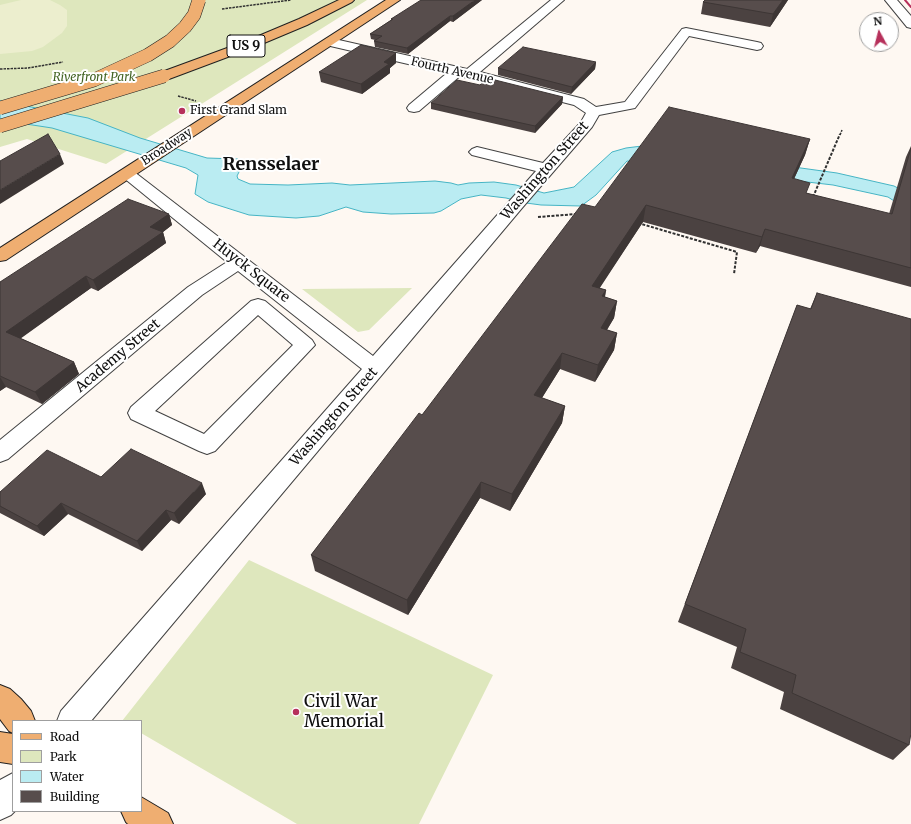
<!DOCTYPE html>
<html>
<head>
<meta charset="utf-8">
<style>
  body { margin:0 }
  #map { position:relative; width:911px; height:824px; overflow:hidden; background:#fef8f2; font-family:Merriweather,serif }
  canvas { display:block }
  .legend { position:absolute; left:12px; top:720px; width:130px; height:92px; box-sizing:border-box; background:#fff; border:1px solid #9f9f9f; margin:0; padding:5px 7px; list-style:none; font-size:12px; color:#0f0f0f }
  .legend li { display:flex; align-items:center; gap:8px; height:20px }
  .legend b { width:20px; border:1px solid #9f9f9f }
  .north { position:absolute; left:859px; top:12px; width:40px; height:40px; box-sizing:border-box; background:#fff; border:1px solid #9f9f9f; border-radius:50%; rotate:353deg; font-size:11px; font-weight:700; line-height:16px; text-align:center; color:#0f0f0f }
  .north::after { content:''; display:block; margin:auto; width:14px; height:18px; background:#b6305b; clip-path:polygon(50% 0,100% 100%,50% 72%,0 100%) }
</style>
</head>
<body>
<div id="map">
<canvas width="911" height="824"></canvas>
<ul class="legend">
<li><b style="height:5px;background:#efae71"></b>Road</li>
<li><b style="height:11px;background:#dee7bd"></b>Park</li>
<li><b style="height:11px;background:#baecf2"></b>Water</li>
<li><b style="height:11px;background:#574d4c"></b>Building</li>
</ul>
<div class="north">N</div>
</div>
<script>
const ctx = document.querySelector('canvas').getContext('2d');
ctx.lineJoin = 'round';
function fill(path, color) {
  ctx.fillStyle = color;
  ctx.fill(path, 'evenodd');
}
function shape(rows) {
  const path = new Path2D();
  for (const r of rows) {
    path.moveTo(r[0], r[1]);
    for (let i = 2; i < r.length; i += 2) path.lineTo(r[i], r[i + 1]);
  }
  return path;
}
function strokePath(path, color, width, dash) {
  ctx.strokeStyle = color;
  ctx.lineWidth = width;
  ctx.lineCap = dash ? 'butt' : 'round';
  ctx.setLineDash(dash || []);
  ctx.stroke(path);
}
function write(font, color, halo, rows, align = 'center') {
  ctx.font = font + ' Merriweather,serif';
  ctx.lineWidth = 4;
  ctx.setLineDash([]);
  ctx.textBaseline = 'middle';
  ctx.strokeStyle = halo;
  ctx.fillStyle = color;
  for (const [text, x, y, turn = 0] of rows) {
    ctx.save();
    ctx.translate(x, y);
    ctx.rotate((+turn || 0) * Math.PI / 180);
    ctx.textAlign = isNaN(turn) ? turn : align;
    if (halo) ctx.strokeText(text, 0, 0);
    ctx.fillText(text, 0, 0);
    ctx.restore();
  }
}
const green = shape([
  [0,0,367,0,106,164,27,139,0,147],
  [412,288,369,330,358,332,302,289],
  [249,560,493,675,419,824,297,824,141,733,141,721,122,721]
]);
const pitch = shape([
  [21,0,50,0,60,5,67,10,67,26,62,33,43,47,32,51,0,54,0,5]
]);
const water = shape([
  [0,101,88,118,140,138,207,158,238,159,243,164,237,176,238,179,250,184,288,185,332,183,350,185,435,181,451,183,458,185,469,183,494,182,516,185,544,193,574,187,612,152,626,148,642,146,837,173,894,186,911,195,911,212,888,197,833,185,627,161,596,195,581,206,541,205,526,203,506,198,481,195,461,199,441,211,434,213,391,214,363,212,346,207,319,216,296,218,249,215,208,202,195,194,198,175,186,168,52,128,0,120,0,101]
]);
const pathFar1 = shape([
  [222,9,291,0],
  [0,69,28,68,63,62],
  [178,96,196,101],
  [840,135,842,130]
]);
const path = shape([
  [813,197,840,134],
  [538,217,577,214],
  [638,223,737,252,734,274]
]);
const minor = shape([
  [551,0,564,0,480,72,584,99,596,107,625,102,682,29,686,28,757,42,761,43,763,46,761,49,757,50,689,36,635,108,599,115,592,127,522,208,91,721,57,721,61,711,362,369,238,271,202,295,8,459,0,462,0,440,188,287,227,262,119,174,121,171,127,169,133,171,373,356,536,171,472,155,469,152,472,149,477,147,543,163,581,122,586,113,574,105,460,76,419,111,414,112,409,111,407,108,409,105,447,73,326,45,324,42,326,39,330,38,467,69,551,0],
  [885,0,897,0,911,16,911,28,907,27,885,0],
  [258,299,265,301,312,340,315,345,215,451,207,454,199,451,131,419,128,413,131,407,251,301,258,299],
  [258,315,293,345,204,434,155,411,258,315],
  [13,773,13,811,15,811,11,815,0,820,0,780,13,773]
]);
const major = shape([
  [339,0,354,0,352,2,307,25,257,46,169,79,164,80,159,79,157,76,159,73,249,40,299,19,339,0],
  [386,0,400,0,6,260,0,261,0,248,386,0],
  [0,685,10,689,21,699,31,711,35,721,13,721,13,733,9,731,0,719,0,685],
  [0,732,13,734,13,764,0,762,0,732],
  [141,797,168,813,173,824,128,824,126,822,121,811,141,811,141,797]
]);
const rail = shape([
  [905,0,911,7]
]);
const majorBridge = shape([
  [0,108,94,80,148,55,170,41,185,27,194,15,199,0],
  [0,126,164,76]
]);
const wall = shape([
  [482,0,453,22,450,21,408,54,375,47,374,41,375,40,371,39,370,34,391,20,391,19],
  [788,0,770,27,701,14,703,2],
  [396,53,396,63,390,68,390,73,362,94,321,82,319,72],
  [596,62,595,69,571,94,498,75,498,68],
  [480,85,563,97,562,104,535,133,431,109,431,103],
  [810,139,805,155,794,179,806,193,889,214,906,157,911,146,911,287,760,246,756,253,643,222,599,288,606,290,605,297,617,301,614,318,607,330,617,333,614,350,595,382,560,369,542,398,565,406,562,423,510,511,480,498,408,615,315,571,311,555,422,415,595,207],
  [169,214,172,225,163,232,166,243,98,291,91,288,20,338,74,362,79,374,42,404,6,387,0,391,0,282],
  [817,293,909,745,893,760,780,709,784,692,731,668,737,647,678,622,797,305,810,309],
  [101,477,206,494,179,524,171,520,142,551,68,514,44,536,0,513,0,492]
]);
const shadedWall = shape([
  [475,0,482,0,453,22,453,16],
  [783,0,788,0,770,27,773,14],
  [450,16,450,21,408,54,407,48],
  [396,53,396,63,390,68,390,73,362,94,361,84,384,62],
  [596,62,595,69,571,94,572,87],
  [563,97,562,104,535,133,535,126],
  [810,139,805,155,787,194,792,178],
  [60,154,64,164,0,204,0,190],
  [646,205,643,222,590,303,592,286],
  [169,214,172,225,163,232,166,243,98,291,93,280,150,227],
  [765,229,760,246,756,253],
  [86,276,91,288,13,344,6,332],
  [606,290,603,307,602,296],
  [617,301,614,318,598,344,601,328],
  [617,333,614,350,595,382,598,365],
  [562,353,560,369,533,412,534,395],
  [74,362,79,374,42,404,35,392],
  [0,377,6,387,0,391],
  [565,406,562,423,510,511,512,494],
  [481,482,480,498,408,615,407,600],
  [202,483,206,494,179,524,174,513],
  [61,503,68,514,44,536,37,526],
  [166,510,171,520,142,551,137,541]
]);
const building = shape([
  [421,0,475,0,453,16,450,16,407,48,374,41,382,36,370,34,393,19,391,19,421,0],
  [705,0,783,0,773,14,703,2,705,0],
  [361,45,396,53,384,62,389,64,361,84,319,72,361,45],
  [523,47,596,62,572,87,498,68,523,47],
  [487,78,563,97,535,126,431,103,457,80,480,85,487,78],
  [669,107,810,139,792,178,810,183,806,193,892,214,911,148,911,268,765,229,762,237,646,205,592,286,606,290,602,296,617,301,601,328,617,333,598,365,562,353,534,395,565,406,512,494,481,482,407,600,311,555,419,413,422,415,582,204,595,207,669,107],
  [48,134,60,154,0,190,0,161,48,134],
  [128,199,169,214,150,227,163,232,93,280,86,276,6,332,74,362,35,392,0,376,0,282,128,199],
  [817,293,911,319,911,733,909,745,792,693,796,675,740,652,746,629,685,604,797,305,811,309,817,293],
  [131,449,202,483,174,513,166,510,137,541,61,503,37,526,0,506,0,492,47,450,101,477,131,449]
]);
const markers = [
  [182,111,4,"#b6305b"],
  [296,712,4,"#b6305b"]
];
const farStreetnames = [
  ["Fourth Avenue",452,71,13],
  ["Broadway",167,147,-33]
];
const farParknames = [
  ["Riverfront Park",94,78]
];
const farPoinames = [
  ["First Grand Slam",190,111]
];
const shields = [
  [246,46,38]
];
const shieldNames = [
  ["US 9",246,46]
];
const streetNames = [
  ["Washington Street",545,171,-49],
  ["Huyck Square",251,271,38],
  ["Academy Street",118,356,-40],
  ["Washington Street",334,417,-49]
];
const nearPoinames = [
  ["Civil War",304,702],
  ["Memorial",304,722]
];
const farTownnames = [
  ["Rensselaer",271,165]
];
fill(green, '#dee7bd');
fill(pitch, '#eceece');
fill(water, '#baecf2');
strokePath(water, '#46b4c4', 1);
strokePath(minor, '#424242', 2);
strokePath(major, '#202020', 2);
strokePath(pathFar1, '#313131', 1.5, [2.5, 1]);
strokePath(path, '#313131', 2, [3, 1.5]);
fill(minor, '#fff');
fill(major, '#efae71');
strokePath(rail, '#b6305b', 2);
strokePath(majorBridge, '#202020', 14, []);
strokePath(majorBridge, '#efae71', 13);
fill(wall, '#4b4241');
fill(shadedWall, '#3d3635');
fill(building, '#574d4c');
strokePath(building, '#3d3635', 1);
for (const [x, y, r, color] of markers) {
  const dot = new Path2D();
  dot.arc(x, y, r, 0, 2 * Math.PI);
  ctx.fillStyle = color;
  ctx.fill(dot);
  strokePath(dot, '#fff', 1.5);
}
write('12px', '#0f0f0f', '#fff', farStreetnames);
write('italic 12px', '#426323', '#fff', farParknames);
write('12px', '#0f0f0f', '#fff', farPoinames, 'left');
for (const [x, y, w] of shields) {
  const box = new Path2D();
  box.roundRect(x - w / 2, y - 11, w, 22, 3);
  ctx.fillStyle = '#fff';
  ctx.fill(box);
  strokePath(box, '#0f0f0f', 1);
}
write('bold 13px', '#0f0f0f', null, shieldNames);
write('14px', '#0f0f0f', '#fff', streetNames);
write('17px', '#0f0f0f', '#fff', nearPoinames, 'left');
write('bold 18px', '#0f0f0f', '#fff', farTownnames);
</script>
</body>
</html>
